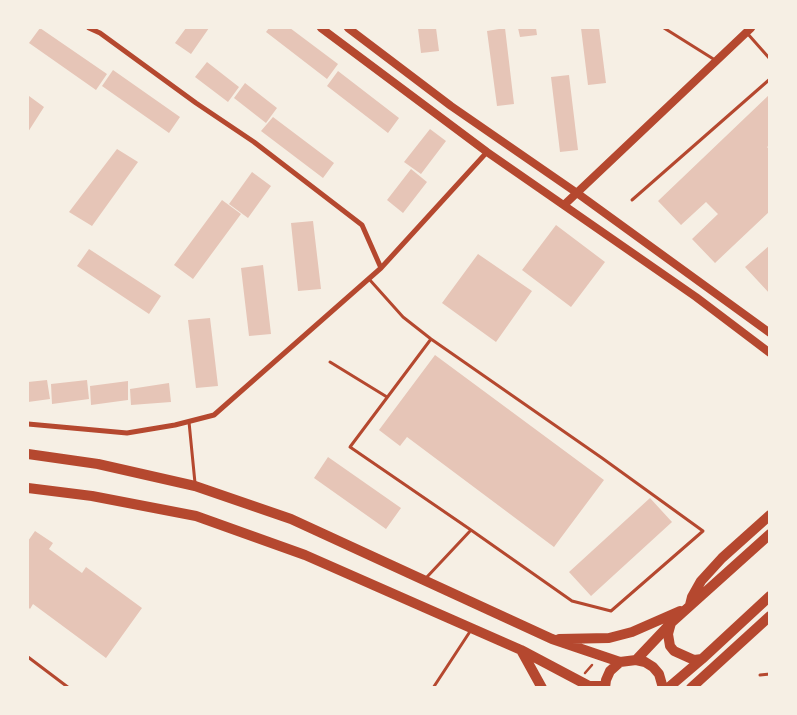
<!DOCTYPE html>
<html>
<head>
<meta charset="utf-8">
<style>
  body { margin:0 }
  #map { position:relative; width:797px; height:715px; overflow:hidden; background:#f6efe4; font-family:"Exo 2",sans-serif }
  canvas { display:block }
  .frame { position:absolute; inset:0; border:29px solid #f6efe4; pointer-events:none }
</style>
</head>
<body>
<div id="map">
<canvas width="797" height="715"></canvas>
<div class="frame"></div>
</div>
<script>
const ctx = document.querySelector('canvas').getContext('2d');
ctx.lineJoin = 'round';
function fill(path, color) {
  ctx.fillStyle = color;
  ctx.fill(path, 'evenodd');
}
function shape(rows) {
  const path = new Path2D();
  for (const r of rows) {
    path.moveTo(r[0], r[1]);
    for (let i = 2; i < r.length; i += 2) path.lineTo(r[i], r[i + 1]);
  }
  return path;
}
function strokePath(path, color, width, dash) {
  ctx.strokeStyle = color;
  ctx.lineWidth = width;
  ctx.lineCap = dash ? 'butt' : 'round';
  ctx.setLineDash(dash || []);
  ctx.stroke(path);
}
const building = shape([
  [40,28,107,74,96,90,29,43],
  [186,28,209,28,191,54,175,43],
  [269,28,290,28,338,64,327,79,266,32],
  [418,28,436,28,439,51,421,53],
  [505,28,514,104,497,106,487,31],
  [518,28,536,28,537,35,520,37],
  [581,28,599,28,606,83,588,85],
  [207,62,239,87,228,102,195,77],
  [113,70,180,117,169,133,102,86],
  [338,71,399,118,388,133,327,86],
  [569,75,578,150,560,152,551,77],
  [245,83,277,108,266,123,234,98],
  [770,94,770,145,767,147,770,150,770,211,715,263,692,239,718,214,706,202,681,225,658,201],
  [29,96,44,107,28,132,28,98],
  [273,117,334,163,323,178,261,131],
  [430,129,446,141,421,174,404,162],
  [117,149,138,162,92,226,69,212],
  [411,169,427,182,403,213,387,200],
  [252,172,271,186,248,218,229,204],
  [222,200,241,214,193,279,174,265],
  [313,221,321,289,298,291,291,223],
  [556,225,605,262,571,307,522,270],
  [770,245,770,294,745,267],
  [89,249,161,296,149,314,77,266],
  [478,254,532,291,496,342,442,303],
  [263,265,271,334,249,336,241,268],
  [210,318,218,386,196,388,188,320],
  [435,355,604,480,554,547,407,437,400,446,379,430],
  [47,380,50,399,28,402,28,382],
  [87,380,89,399,52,404,51,384],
  [128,381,128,400,91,405,90,386],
  [169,383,171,402,131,405,130,389],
  [328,457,401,508,386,529,314,478],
  [650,498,672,522,591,596,569,572],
  [35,531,53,543,49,549,82,573,86,567,142,608,106,658,33,604,30,609,28,607,28,541]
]);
const path = shape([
  [585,673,592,665]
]);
const service = shape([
  [664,28,715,60],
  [747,33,770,59],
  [632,200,770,79],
  [369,279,403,317,431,339,602,458,703,531,611,611,572,601,471,530,350,447,431,339],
  [330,362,387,397],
  [189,422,195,483],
  [426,578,471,530],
  [28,657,69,688],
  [760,675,770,674],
  [433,688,471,630]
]);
const minor = shape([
  [89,28,100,33,196,103,254,142,362,225,381,268],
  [28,424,127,433,175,425,214,415,381,268,487,152]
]);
const tertiary = shape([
  [321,28,487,152,696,297,770,353],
  [348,28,451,106,577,193,770,333],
  [564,205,751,28]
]);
const primary = shape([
  [28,454,98,464,195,486,291,519,552,639,620,662],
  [28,488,92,496,196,516,305,555,521,650,589,686,605,686],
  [690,605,692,597,701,581,722,558,770,515],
  [671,623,668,634,670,646,674,651,694,660,702,659],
  [559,639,609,638,632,632,680,611],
  [521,650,542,688],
  [636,660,672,622,770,534],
  [605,688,606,680,610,671,620,662,636,660,645,662,653,667,659,674,663,688],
  [668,688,702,659,770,596],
  [691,688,770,616]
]);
fill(building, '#e6c5b7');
strokePath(path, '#b5482f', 2.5);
strokePath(service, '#b5482f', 3);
strokePath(minor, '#b5482f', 5);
strokePath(tertiary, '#b5482f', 8);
strokePath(primary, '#b5482f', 10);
</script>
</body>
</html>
